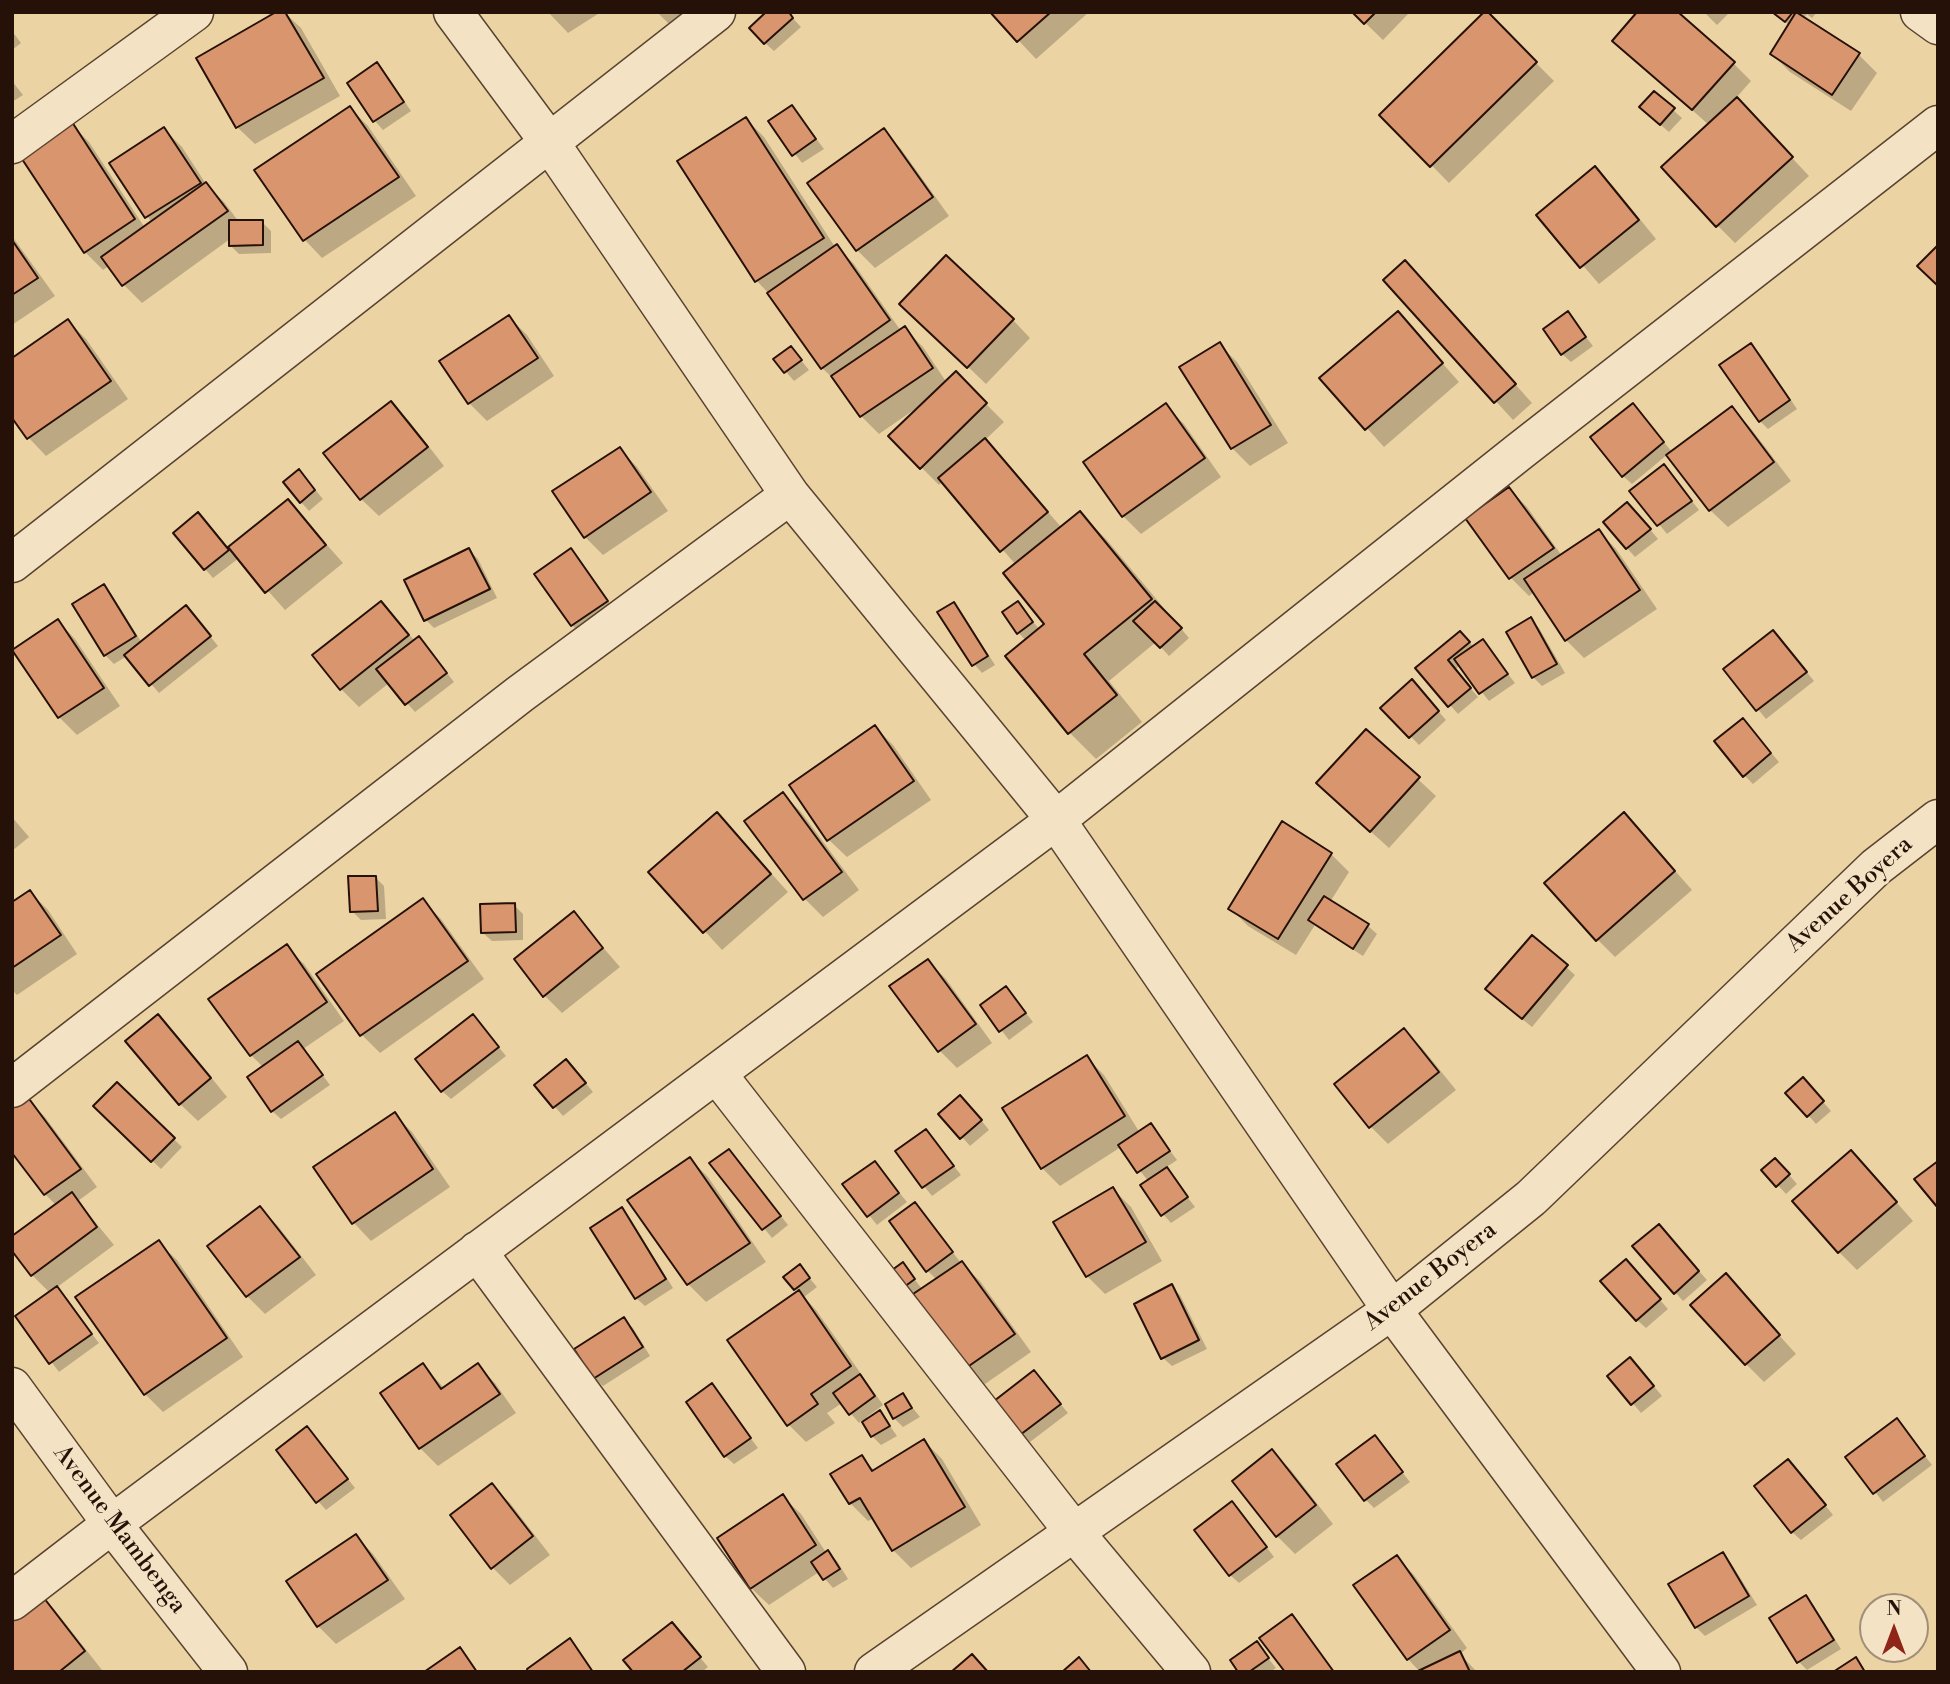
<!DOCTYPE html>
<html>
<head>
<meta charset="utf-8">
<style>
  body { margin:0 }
  #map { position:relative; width:1950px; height:1684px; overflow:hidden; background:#ecd3a3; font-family:"Libre Bodoni",serif }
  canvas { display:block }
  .frame { position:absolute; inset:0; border:14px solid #261109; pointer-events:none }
  .north { position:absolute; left:1859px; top:1593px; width:70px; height:70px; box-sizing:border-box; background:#f3e2c3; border:2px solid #a18e79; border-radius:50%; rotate:0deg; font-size:19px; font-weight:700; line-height:28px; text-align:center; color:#261109 }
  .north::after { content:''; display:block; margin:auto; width:24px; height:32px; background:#8f2418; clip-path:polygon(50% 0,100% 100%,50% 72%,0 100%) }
</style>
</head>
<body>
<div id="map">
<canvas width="1950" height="1684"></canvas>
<div class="frame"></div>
<div class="north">N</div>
</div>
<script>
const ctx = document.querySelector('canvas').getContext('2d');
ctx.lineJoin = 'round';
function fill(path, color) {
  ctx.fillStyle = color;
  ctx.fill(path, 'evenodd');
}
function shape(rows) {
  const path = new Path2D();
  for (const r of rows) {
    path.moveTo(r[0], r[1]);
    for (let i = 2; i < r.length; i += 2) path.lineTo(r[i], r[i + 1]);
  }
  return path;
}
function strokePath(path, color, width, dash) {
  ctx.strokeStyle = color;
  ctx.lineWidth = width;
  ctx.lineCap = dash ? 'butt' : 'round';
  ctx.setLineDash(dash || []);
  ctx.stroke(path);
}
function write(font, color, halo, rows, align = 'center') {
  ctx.font = font + ' "Libre Bodoni",serif';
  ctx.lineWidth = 6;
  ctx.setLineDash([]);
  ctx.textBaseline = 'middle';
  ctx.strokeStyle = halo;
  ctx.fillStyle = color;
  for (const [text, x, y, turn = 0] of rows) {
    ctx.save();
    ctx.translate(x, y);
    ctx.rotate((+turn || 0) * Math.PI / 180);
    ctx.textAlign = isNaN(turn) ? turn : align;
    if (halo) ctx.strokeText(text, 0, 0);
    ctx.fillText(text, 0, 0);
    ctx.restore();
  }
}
const shadow = shape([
  [284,12,301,28,340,96,255,144,237,127],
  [548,12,601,12,568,33],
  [657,12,692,12,672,27],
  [787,12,801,27,774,51,765,43],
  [992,12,1089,12,1036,59],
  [1354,12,1410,12,1383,40],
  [1704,12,1730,12,1717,25],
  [1774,12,1817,12,1812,18,1807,14,1803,19,1859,55,1877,73,1851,111,1790,72,1772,54,1790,26],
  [1486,13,1554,81,1449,183,1382,115],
  [12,31,21,43,12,50],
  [1614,41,1733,63,1751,81,1736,98,1809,176,1735,243,1717,225,1709,125],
  [377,65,385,73,411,111,383,130,375,121,349,83],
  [12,81,23,95,12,102],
  [792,107,824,149,802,163,771,122],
  [350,108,368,126,416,196,322,258,305,240,257,170],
  [1673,110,1682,118,1669,132,1650,116],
  [746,119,764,137,835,247,836,246,854,264,901,331,905,329,923,347,947,383,956,374,1004,422,985,440,1062,528,1080,513,1106,539,1189,638,1169,656,1156,642,1109,681,1142,722,1096,759,1070,733,1007,657,1026,641,1018,632,1017,603,1040,630,1047,625,1016,565,943,481,939,485,891,437,918,407,879,434,861,416,839,384,822,368,773,298,756,280],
  [71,124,89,142,145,228,152,223,111,164,164,129,182,147,206,184,224,202,239,222,262,222,271,231,271,253,239,254,230,245,230,239,142,303,124,285,110,265,103,270,85,252],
  [884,131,901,149,949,216,875,268,857,250,810,183],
  [1595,168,1613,186,1656,239,1599,284,1539,215],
  [12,236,55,296,12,325],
  [1385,280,1423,281,1532,403,1513,420],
  [1398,313,1459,382,1384,447,1322,378],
  [1567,313,1593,346,1571,362,1562,354],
  [509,317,527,335,554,376,487,421,469,403],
  [1013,320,1030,338,986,384,920,321],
  [68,321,86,339,128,399,46,456,29,438,12,415],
  [1219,344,1237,362,1288,443,1250,466,1232,448],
  [1751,345,1760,354,1797,409,1768,429,1760,421],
  [791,348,809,370,794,381,775,359],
  [391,403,409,421,444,466,379,516,361,499],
  [1166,406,1184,424,1221,477,1141,534,1123,516],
  [1732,409,1749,426,1791,481,1728,527,1710,510,1668,454,1632,484,1623,476,1641,414,1672,452],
  [620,449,637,467,668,511,603,555,585,537],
  [1664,466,1699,510,1667,534,1632,491],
  [307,480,323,499,309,511,301,502],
  [1509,489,1527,507,1562,556,1599,531,1616,549,1657,609,1584,658,1566,640,1534,592,1529,596,1511,578,1468,518],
  [288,501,343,563,285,610,239,558,213,578,205,569],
  [1636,512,1658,539,1635,557,1627,548],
  [469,550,478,559,497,598,434,628,426,620],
  [571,551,579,559,615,611,581,634,572,625],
  [104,586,112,595,142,643,194,616,218,646,159,693,127,656,114,664,105,655,74,605],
  [381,603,415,641,427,647,454,682,415,712,389,683,359,707,341,689,314,655],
  [954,605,962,613,995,665,982,673,974,664],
  [1530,619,1539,628,1565,673,1542,686,1533,677],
  [58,621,75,639,120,706,77,735,59,717],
  [1482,641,1515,683,1489,701,1460,665,1455,670,1478,697,1458,714,1418,669,1469,642,1474,647],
  [1782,641,1814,681,1766,719,1726,670],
  [1420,690,1446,720,1419,745,1383,708],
  [875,727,893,745,931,800,847,857,829,840],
  [1751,729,1779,762,1753,784,1744,775],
  [1366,731,1436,796,1389,848,1337,801],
  [783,794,801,812,859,890,823,917,805,899,747,821],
  [12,817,29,837,12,851],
  [734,832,788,892,722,950,651,872],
  [1641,832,1692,890,1615,957,1597,939],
  [1331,854,1349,872,1330,902,1368,926,1377,934,1363,956,1315,925,1296,955,1248,926,1230,908],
  [375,877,384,886,386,919,361,920,352,911],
  [30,892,48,910,77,954,17,995,12,990,12,904],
  [423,901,441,919,484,979,380,1053,362,1035,319,974],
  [514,905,523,914,523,940,492,941,483,933],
  [574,914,620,967,562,1013,544,995],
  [286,947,304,964,344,1021,303,1049,330,1085,281,1119,272,1111,264,1068,251,1055],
  [928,961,946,979,992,1043,957,1068,939,1050],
  [1566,967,1575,975,1532,1027,1496,998],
  [1006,988,1033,1022,1009,1040,982,1005],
  [158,1016,176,1034,227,1097,198,1121,180,1104],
  [481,1025,506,1056,451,1099,442,1091],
  [1404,1030,1422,1048,1456,1090,1388,1144,1370,1126],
  [1086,1057,1104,1075,1140,1133,1151,1125,1177,1160,1165,1168,1195,1207,1171,1223,1163,1214,1149,1182,1121,1147,1060,1186,1042,1168],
  [575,1070,593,1092,563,1116,536,1085],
  [117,1084,182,1147,161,1169,95,1106],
  [1811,1088,1831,1111,1816,1124,1808,1115],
  [27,1099,45,1117,97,1187,78,1201,114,1245,56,1288,99,1343,59,1372,18,1317,50,1293,32,1275,56,1205,45,1194,12,1150],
  [969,1105,989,1130,970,1146,962,1137],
  [394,1114,412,1132,450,1187,371,1241,354,1223],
  [926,1131,961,1175,932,1196,897,1152],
  [690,1159,708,1177,766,1262,706,1302,688,1284,630,1200],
  [737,1160,788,1225,772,1238,712,1164],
  [875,1163,907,1202,877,1225,845,1185],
  [1784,1169,1797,1184,1786,1194,1764,1170],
  [1868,1170,1913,1221,1857,1270,1839,1252],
  [1113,1189,1131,1207,1162,1261,1105,1294,1087,1276],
  [915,1204,961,1263,980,1281,1031,1352,985,1384,967,1367,915,1294,910,1297,902,1289,903,1265,923,1290,937,1280,927,1270],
  [260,1208,278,1226,316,1275,265,1314,247,1296,210,1246],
  [621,1210,630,1218,673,1288,645,1306,636,1298],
  [1667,1235,1707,1280,1683,1301,1675,1292],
  [159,1243,177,1260,243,1357,163,1412,145,1394],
  [800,1267,817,1287,804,1297,816,1310,883,1405,867,1417,869,1419,880,1412,897,1436,881,1445,872,1436,862,1420,859,1423,842,1403,827,1413,835,1423,806,1442,788,1424,799,1292,786,1277],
  [1634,1270,1668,1309,1646,1328,1637,1320],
  [1726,1276,1796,1354,1764,1382,1746,1364],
  [1171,1286,1180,1295,1207,1349,1172,1366,1163,1358],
  [624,1320,633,1328,650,1356,603,1386,594,1378],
  [423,1365,444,1388,477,1365,495,1383,516,1413,438,1466,420,1448],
  [1639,1368,1662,1396,1641,1413,1610,1376],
  [1034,1372,1068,1413,1030,1442,1022,1434],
  [712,1386,758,1448,734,1464,725,1456],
  [903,1396,920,1417,903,1427,894,1418],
  [1897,1420,1932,1465,1883,1502,1848,1457],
  [315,1437,355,1488,326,1510,318,1501],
  [1374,1437,1410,1482,1374,1508,1366,1500],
  [924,1441,942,1459,981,1525,911,1568,893,1550,874,1518,868,1521,850,1503,861,1457,875,1471],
  [1272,1452,1290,1469,1333,1524,1295,1554,1277,1536,1234,1481],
  [1796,1469,1833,1515,1801,1540,1792,1532],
  [492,1486,510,1503,550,1555,510,1585,492,1567],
  [783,1497,801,1514,827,1554,828,1552,837,1561,848,1579,833,1588,819,1572,769,1605,751,1588],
  [1240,1512,1274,1557,1239,1583,1230,1575],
  [356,1536,373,1554,405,1599,336,1644,318,1626,288,1582],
  [1722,1554,1731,1563,1757,1605,1705,1636,1696,1627],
  [1397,1557,1414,1575,1467,1648,1460,1654,1477,1672,1420,1672,1408,1659],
  [36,1591,54,1609,102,1670,99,1672,12,1672],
  [1805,1597,1814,1606,1841,1649,1807,1670,1799,1662],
  [672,1624,708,1667,702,1672,635,1672],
  [570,1640,594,1672,530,1672],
  [1256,1643,1276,1668,1270,1672,1240,1672]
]);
const building = shape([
  [276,12,285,12,324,78,236,128,196,58,276,12],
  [766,12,789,12,793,18,764,44,749,28,766,12],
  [990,12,1051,12,1017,42,990,12],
  [1352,12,1376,12,1364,24,1352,12],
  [1484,12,1488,12,1537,62,1430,167,1379,115,1484,12],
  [1637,12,1678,12,1735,62,1692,110,1612,41,1637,12],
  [1772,12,1793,12,1785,22,1772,12],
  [1796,12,1860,53,1832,95,1770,54,1796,12],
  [377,62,404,102,373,122,347,83,377,62],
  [1654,91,1675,108,1660,125,1639,107,1654,91],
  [1737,97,1793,157,1716,227,1661,167,1737,97],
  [792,105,816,139,792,156,768,121,792,105],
  [350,106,399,177,303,241,254,170,350,106],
  [746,117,824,238,755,282,677,161,746,117],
  [72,122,135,219,84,253,20,156,72,122],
  [164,127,201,183,145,218,109,163,164,127],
  [884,128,933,197,856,251,807,183,884,128],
  [1595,166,1639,220,1580,268,1536,215,1595,166],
  [206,182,228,211,122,286,101,257,206,182],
  [229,220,263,220,263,245,229,246,229,220],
  [12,240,38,278,12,295,12,240],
  [837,244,890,320,821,369,767,293,837,244],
  [1938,245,1938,286,1917,266,1938,245],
  [946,255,1014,319,967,368,899,304,946,255],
  [1405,260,1516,384,1494,403,1383,280,1405,260],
  [1398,311,1443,363,1365,430,1319,378,1398,311],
  [1568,311,1586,337,1561,355,1543,329,1568,311],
  [509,315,538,358,468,404,439,361,509,315],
  [68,319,111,381,27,439,12,418,12,358,68,319],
  [905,326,933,368,860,417,831,376,905,326],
  [1220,342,1271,425,1231,449,1179,367,1220,342],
  [1751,343,1790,400,1759,422,1719,365,1751,343],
  [791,346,802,360,784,373,773,359,791,346],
  [956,371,987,403,920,469,888,436,956,371],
  [391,401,428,447,360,500,323,453,391,401],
  [1166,403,1205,458,1122,517,1083,462,1166,403],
  [1633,403,1664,442,1622,477,1590,437,1633,403],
  [1732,406,1774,462,1709,511,1666,455,1732,406],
  [985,438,1048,512,1000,552,938,478,985,438],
  [620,447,651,492,584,538,552,491,620,447],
  [1664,464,1692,501,1657,526,1629,491,1664,464],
  [299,469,315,490,300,503,283,482,299,469],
  [1509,487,1554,548,1509,579,1465,518,1509,487],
  [288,499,326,545,265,593,228,547,288,499],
  [1627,502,1651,529,1626,549,1603,522,1627,502],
  [1080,511,1152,599,1084,654,1117,695,1068,734,1005,656,1044,624,1003,573,1080,511],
  [198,512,229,550,204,570,173,533,198,512],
  [1599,529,1640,590,1565,641,1524,579,1599,529],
  [469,548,490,589,424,621,404,580,469,548],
  [571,548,608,601,571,626,534,574,571,548],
  [104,584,136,636,104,656,72,604,104,584],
  [381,601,409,635,340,690,312,655,381,601],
  [1018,601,1033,622,1017,634,1002,612,1018,601],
  [1155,601,1182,628,1160,648,1133,621,1155,601],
  [954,602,988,656,972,666,937,612,954,602],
  [186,605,211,636,149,686,124,655,186,605],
  [1531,617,1557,664,1532,678,1506,632,1531,617],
  [58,619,104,688,58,718,12,650,58,619],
  [1773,630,1807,672,1756,711,1723,669,1773,630],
  [1460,631,1470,642,1448,660,1471,688,1448,707,1415,668,1460,631],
  [419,636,447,673,405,705,376,669,419,636],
  [1483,639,1508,674,1479,694,1454,659,1483,639],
  [1412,679,1439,711,1409,738,1380,708,1412,679],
  [1743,718,1771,753,1743,777,1714,741,1743,718],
  [875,725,914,781,827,841,789,785,875,725],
  [1366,729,1420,777,1370,832,1316,783,1366,729],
  [783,792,842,872,803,900,744,821,783,792],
  [717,812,771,874,703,933,648,872,717,812],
  [1624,812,1675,871,1596,941,1544,883,1624,812],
  [1282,821,1332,853,1278,939,1228,909,1282,821],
  [348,876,376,876,378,911,350,912,348,876],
  [30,890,61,935,12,968,12,902,30,890],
  [1324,896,1369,924,1353,949,1308,920,1324,896],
  [423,898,468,961,360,1036,316,974,423,898],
  [515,903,516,932,481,933,480,904,515,903],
  [574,911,603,948,543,997,514,959,574,911],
  [1532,935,1568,965,1522,1019,1485,989,1532,935],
  [287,944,327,1002,250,1056,208,999,287,944],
  [928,959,976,1024,938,1052,889,986,928,959],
  [1006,986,1026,1013,999,1032,980,1005,1006,986],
  [158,1014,211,1078,179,1105,125,1041,158,1014],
  [473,1014,499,1047,441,1092,415,1059,473,1014],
  [1404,1028,1439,1072,1369,1128,1334,1084,1404,1028],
  [298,1041,323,1075,271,1112,247,1077,298,1041],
  [1087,1055,1125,1116,1041,1169,1002,1108,1087,1055],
  [566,1059,586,1083,553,1108,534,1085,566,1059],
  [1803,1077,1824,1101,1807,1117,1785,1093,1803,1077],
  [117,1082,175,1138,151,1162,93,1106,117,1082],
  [960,1095,982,1120,960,1139,938,1114,960,1095],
  [27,1096,81,1169,44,1195,12,1153,12,1107,27,1096],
  [395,1112,433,1169,352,1224,313,1167,395,1112],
  [1151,1123,1170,1151,1137,1173,1118,1145,1151,1123],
  [926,1129,954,1166,922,1188,895,1151,926,1129],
  [729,1149,781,1216,762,1230,709,1163,729,1149],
  [1851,1150,1897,1202,1838,1253,1792,1201,1851,1150],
  [690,1157,750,1243,687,1285,627,1200,690,1157],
  [1775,1158,1790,1174,1776,1187,1761,1170,1775,1158],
  [875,1161,899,1193,867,1217,842,1184,875,1161],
  [1938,1161,1938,1208,1914,1179,1938,1161],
  [1167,1167,1188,1197,1161,1216,1140,1185,1167,1167],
  [1113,1187,1146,1242,1086,1277,1053,1222,1113,1187],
  [72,1192,97,1227,31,1276,12,1251,12,1236,72,1192],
  [915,1202,953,1252,926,1272,889,1221,915,1202],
  [260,1206,300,1257,246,1297,207,1246,260,1206],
  [622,1207,666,1279,635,1299,590,1228,622,1207],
  [1659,1224,1699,1271,1674,1294,1632,1246,1659,1224],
  [159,1240,227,1338,144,1395,75,1297,159,1240],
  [1626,1259,1661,1299,1636,1321,1600,1281,1626,1259],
  [962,1261,1015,1334,966,1368,913,1294,962,1261],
  [903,1262,915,1279,900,1290,888,1273,903,1262],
  [800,1264,810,1278,794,1290,783,1277,800,1264],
  [1726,1273,1780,1335,1745,1365,1690,1305,1726,1273],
  [1172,1284,1199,1340,1161,1359,1134,1304,1172,1284],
  [57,1286,92,1334,49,1364,15,1316,57,1286],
  [799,1290,851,1366,811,1394,818,1404,787,1426,727,1340,799,1290],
  [624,1317,643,1347,593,1379,574,1349,624,1317],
  [1630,1357,1654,1386,1631,1405,1607,1376,1630,1357],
  [423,1363,441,1389,478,1363,500,1394,419,1449,380,1393,423,1363],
  [1034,1370,1061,1404,1020,1435,994,1401,1034,1370],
  [860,1374,875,1396,849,1415,833,1393,860,1374],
  [712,1383,751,1438,724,1457,686,1402,712,1383],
  [903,1393,912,1408,893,1419,885,1404,903,1393],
  [880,1410,890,1426,871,1437,862,1422,880,1410],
  [1897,1418,1925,1456,1873,1494,1845,1457,1897,1418],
  [307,1426,348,1479,316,1503,276,1450,307,1426],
  [1375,1435,1403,1472,1364,1501,1336,1464,1375,1435],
  [924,1439,965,1507,892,1551,860,1498,849,1504,830,1474,862,1455,872,1471,924,1439],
  [1272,1449,1316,1505,1276,1537,1232,1481,1272,1449],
  [1788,1459,1826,1505,1791,1533,1754,1486,1788,1459],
  [492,1483,533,1536,491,1569,450,1515,492,1483],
  [783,1494,816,1545,750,1589,717,1538,783,1494],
  [1232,1501,1267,1547,1229,1576,1194,1530,1232,1501],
  [356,1534,388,1580,317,1627,286,1581,356,1534],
  [828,1550,840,1569,823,1580,811,1562,828,1550],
  [1723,1552,1749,1596,1695,1628,1668,1584,1723,1552],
  [1397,1555,1450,1630,1407,1660,1353,1585,1397,1555],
  [37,1589,85,1651,59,1672,12,1672,12,1607,37,1589],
  [1806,1595,1834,1640,1797,1663,1769,1618,1806,1595],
  [1292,1614,1334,1672,1285,1672,1259,1638,1292,1614],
  [672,1622,701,1657,682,1672,633,1672,623,1660,672,1622],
  [570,1638,593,1672,528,1672,527,1669,570,1638],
  [1257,1641,1269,1658,1249,1672,1238,1672,1230,1660,1257,1641],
  [460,1647,477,1672,424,1672,460,1647],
  [1460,1651,1470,1672,1416,1672,1460,1651],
  [972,1654,988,1672,951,1672,972,1654],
  [1079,1657,1091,1672,1062,1672,1079,1657],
  [1856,1657,1865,1672,1833,1672,1856,1657]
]);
const minor = shape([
  [453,12,550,143,790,495,1056,820,1392,1310,1661,1672],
  [1920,12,1938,25],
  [12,144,194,12],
  [12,563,716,12],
  [717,1074,1074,1532,1191,1672],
  [12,1088,520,694,790,495],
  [477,1251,786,1672],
  [12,1387,112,1524,228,1672],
  [12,1601,112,1524,1056,820,1520,451,1938,125],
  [874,1672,1392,1310,1531,1198,1876,867,1938,819]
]);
const streetNames = [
  ["Avenue Boyera",1850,895,-42],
  ["Avenue Boyera",1431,1277,-38],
  ["Avenue Mambenga",119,1530,53]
];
fill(shadow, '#0003');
fill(building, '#d8956e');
strokePath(building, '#261109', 2);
strokePath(minor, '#584230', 41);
strokePath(minor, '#f3e2c3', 38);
write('24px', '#261109', '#f3e2c3', streetNames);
</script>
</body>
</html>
